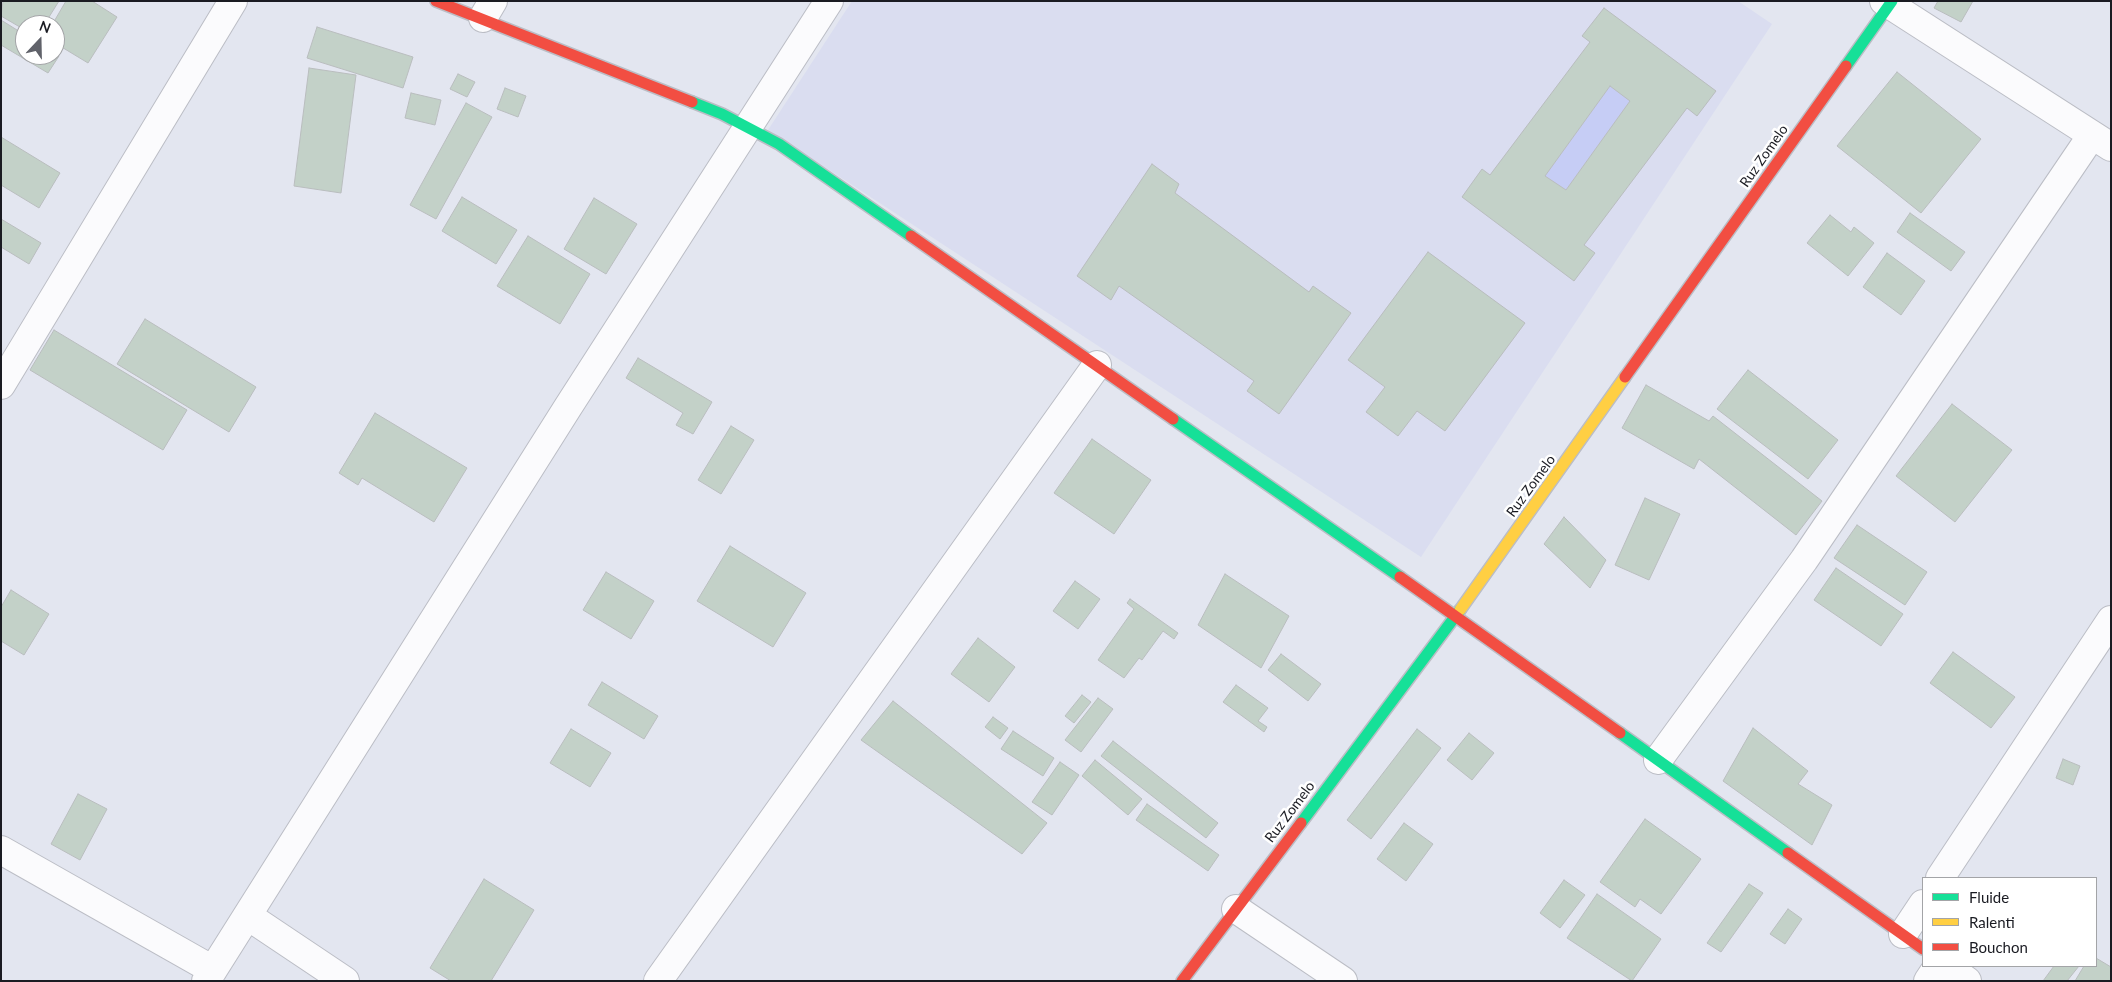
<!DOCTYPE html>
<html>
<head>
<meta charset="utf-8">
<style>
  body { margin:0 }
  #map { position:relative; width:2112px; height:982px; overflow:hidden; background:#e3e6f0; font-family:Lato,sans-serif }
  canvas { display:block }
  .frame { position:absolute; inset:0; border:2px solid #1a1b22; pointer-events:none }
  .legend { position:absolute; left:1922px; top:877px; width:175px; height:90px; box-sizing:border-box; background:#fff; border:1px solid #a3a4a7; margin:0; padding:6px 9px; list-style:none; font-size:15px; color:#1a1b22 }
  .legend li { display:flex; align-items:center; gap:10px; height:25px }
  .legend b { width:25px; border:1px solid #a3a4a7 }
  .north { position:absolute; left:15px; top:15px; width:50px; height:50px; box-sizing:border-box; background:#fff; border:1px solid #a3a4a7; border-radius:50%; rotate:21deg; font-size:14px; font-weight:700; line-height:20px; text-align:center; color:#1a1b22 }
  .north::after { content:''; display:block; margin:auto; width:18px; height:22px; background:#60626a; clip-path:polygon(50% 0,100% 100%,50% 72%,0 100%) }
</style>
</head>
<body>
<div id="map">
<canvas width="2112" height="982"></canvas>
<div class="frame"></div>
<ul class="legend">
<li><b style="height:6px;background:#16e098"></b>Fluide</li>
<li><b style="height:6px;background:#ffcf43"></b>Ralenti</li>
<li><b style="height:6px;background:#f24e42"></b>Bouchon</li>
</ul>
<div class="north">N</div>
</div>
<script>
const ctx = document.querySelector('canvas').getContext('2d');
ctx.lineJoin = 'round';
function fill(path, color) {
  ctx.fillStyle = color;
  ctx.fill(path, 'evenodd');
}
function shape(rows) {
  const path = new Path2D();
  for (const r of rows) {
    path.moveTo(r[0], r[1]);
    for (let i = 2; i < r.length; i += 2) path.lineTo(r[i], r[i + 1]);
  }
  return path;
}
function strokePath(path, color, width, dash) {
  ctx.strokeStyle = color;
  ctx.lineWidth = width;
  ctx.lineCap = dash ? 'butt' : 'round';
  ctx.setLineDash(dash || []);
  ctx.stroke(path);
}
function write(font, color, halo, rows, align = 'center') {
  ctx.font = font + ' Lato,sans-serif';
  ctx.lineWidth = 5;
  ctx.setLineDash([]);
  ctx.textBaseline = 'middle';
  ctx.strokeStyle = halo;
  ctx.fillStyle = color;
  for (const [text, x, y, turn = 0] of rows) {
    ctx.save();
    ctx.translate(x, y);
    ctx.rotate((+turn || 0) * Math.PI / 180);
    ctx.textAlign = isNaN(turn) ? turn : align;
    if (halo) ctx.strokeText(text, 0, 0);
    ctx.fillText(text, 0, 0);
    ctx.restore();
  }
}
const built = shape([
  [852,1,1738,1,1772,24,1421,557,768,130]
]);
const green = shape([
  [1610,86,1630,101,1566,190,1545,176]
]);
const building = shape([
  [3,1,59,1,44,25,25,25,25,30,1,16,3,1],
  [66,1,92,1,117,17,88,63,55,43,55,25,52,25,66,1],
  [1938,1,1973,1,1961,22,1934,8,1938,1],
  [1604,8,1716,91,1697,116,1687,108,1584,245,1595,253,1574,281,1462,197,1482,169,1490,175,1590,42,1582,36,1604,8],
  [1610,86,1630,101,1566,190,1545,176,1610,86],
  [1,20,25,35,25,55,55,55,55,53,59,56,48,73,1,45,1,20],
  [317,27,413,57,403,88,307,58,317,27],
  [309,68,356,75,341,193,294,186,309,68],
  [1897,72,1981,139,1921,213,1837,146,1897,72],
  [458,74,475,82,467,97,450,89,458,74],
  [505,88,526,96,518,117,497,109,505,88],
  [411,93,441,100,435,125,405,118,411,93],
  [466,103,492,117,436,219,410,205,466,103],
  [1,137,60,173,39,208,1,185,1,137],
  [1152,164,1179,184,1175,193,1309,292,1313,286,1351,313,1279,414,1247,391,1254,381,1119,286,1111,300,1077,276,1152,164],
  [462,197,517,230,496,264,442,231,462,197],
  [594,198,637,224,606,274,564,249,594,198],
  [1910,213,1965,252,1951,271,1897,232,1910,213],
  [1830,215,1851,232,1854,227,1874,243,1848,276,1807,243,1830,215],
  [1,219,41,243,29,264,1,247,1,219],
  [528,236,590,274,560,324,497,286,528,236],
  [1428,252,1525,323,1445,431,1417,411,1398,436,1366,412,1385,387,1348,360,1428,252],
  [1887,253,1925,281,1901,315,1863,287,1887,253],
  [145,319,256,387,229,432,117,364,145,319],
  [54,330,187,410,163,450,30,370,54,330],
  [638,358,712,402,693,434,676,425,683,413,626,378,638,358],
  [1748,370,1838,440,1808,479,1717,409,1748,370],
  [1646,385,1709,421,1713,416,1822,501,1796,535,1699,459,1694,469,1622,428,1646,385],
  [1952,404,2012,450,1955,522,1896,476,1952,404],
  [375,413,467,468,434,522,362,478,358,485,339,473,375,413],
  [731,426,754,440,721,494,698,480,731,426],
  [1092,439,1151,480,1114,534,1054,493,1092,439],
  [1645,498,1680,514,1649,580,1615,565,1645,498],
  [1564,517,1606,560,1590,588,1544,544,1564,517],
  [1857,525,1927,572,1905,605,1834,558,1857,525],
  [730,546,806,593,773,647,697,601,730,546],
  [1836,568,1903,614,1881,646,1814,600,1836,568],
  [606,572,654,601,631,639,583,610,606,572],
  [1225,574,1289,616,1261,668,1198,625,1225,574],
  [1075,581,1100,599,1078,629,1053,611,1075,581],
  [11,590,49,614,24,655,1,641,1,607,11,590],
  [1130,599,1178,633,1174,639,1163,631,1142,660,1139,658,1124,678,1098,660,1134,609,1127,603,1130,599],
  [978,638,1015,667,989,702,951,674,978,638],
  [1953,652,2015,697,1991,728,1930,683,1953,652],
  [1281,654,1321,684,1308,701,1268,670,1281,654],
  [602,682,658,716,644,739,588,705,602,682],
  [1236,685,1268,708,1258,721,1267,727,1264,732,1223,702,1236,685],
  [1082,695,1091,702,1074,723,1065,716,1082,695],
  [1098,698,1113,709,1081,752,1065,740,1098,698],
  [893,701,1047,823,1022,854,861,740,893,701],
  [993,717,1008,728,1000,739,985,727,993,717],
  [1753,728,1808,771,1798,784,1832,805,1812,845,1723,781,1753,728],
  [571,729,611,753,590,787,550,763,571,729],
  [1417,729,1441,748,1371,839,1347,820,1417,729],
  [1013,731,1054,758,1043,776,1001,749,1013,731],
  [1469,733,1494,753,1472,780,1447,760,1469,733],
  [1113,741,1218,823,1206,838,1101,756,1113,741],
  [2063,759,2080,766,2073,785,2056,778,2063,759],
  [1095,760,1142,799,1128,815,1082,776,1095,760],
  [1060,762,1079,775,1052,815,1032,802,1060,762],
  [78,794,107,809,80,860,51,844,78,794],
  [1147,804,1219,855,1208,871,1136,820,1147,804],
  [1645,819,1701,859,1661,914,1640,899,1635,907,1600,882,1645,819],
  [1404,823,1433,844,1406,881,1377,859,1404,823],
  [484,879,534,910,491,981,451,981,430,968,484,879],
  [1564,880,1585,895,1560,928,1540,913,1564,880],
  [1749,884,1763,893,1721,952,1707,943,1749,884],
  [1597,894,1661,939,1632,981,1567,938,1597,894],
  [1788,909,1802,919,1785,944,1770,934,1788,909],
  [2096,958,2111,967,2111,981,2075,981,2084,966,2096,966,2096,958],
  [2054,966,2079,966,2067,981,2043,981,2054,966]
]);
const street = shape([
  [1884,1,2111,147],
  [483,18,493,1],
  [1,385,233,1],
  [1658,760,1804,560,2092,135],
  [1,850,213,970],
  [1940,878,2111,620],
  [1236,909,1343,981],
  [248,916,345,981],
  [1903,934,1923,904],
  [1946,966,1967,981],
  [206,981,568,407,829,1],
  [658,981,1097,365],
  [1928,981,1938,966]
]);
const fast = shape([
  [1846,66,1892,1],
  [692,102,722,114,779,144,911,236],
  [1173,419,1400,577],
  [1620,733,1788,853],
  [1301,823,1460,610]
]);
const slow = shape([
  [1460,610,1625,377]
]);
const jam = shape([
  [436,1,692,102],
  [911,236,1173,419],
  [1625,377,1846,66],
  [1400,577,1620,733],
  [1788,853,1923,949],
  [1182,981,1301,823]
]);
const streetNames = [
  ["Ruz Zomelo",1764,156,-55],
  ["Ruz Zomelo",1531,486,-54],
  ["Ruz Zomelo",1290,812,-53]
];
fill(built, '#daddf0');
fill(green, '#c6cdf5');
fill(building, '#c3d1c8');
strokePath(building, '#b9bdbe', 1);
strokePath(street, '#bbbdc5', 30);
strokePath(fast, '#bbbdc5', 14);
strokePath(slow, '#bbbdc5', 14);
strokePath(jam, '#bbbdc5', 14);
strokePath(street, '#fbfbfd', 28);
strokePath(fast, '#16e098', 11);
strokePath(slow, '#ffcf43', 11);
strokePath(jam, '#f24e42', 11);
write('14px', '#1a1b22', '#fff', streetNames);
</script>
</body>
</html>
